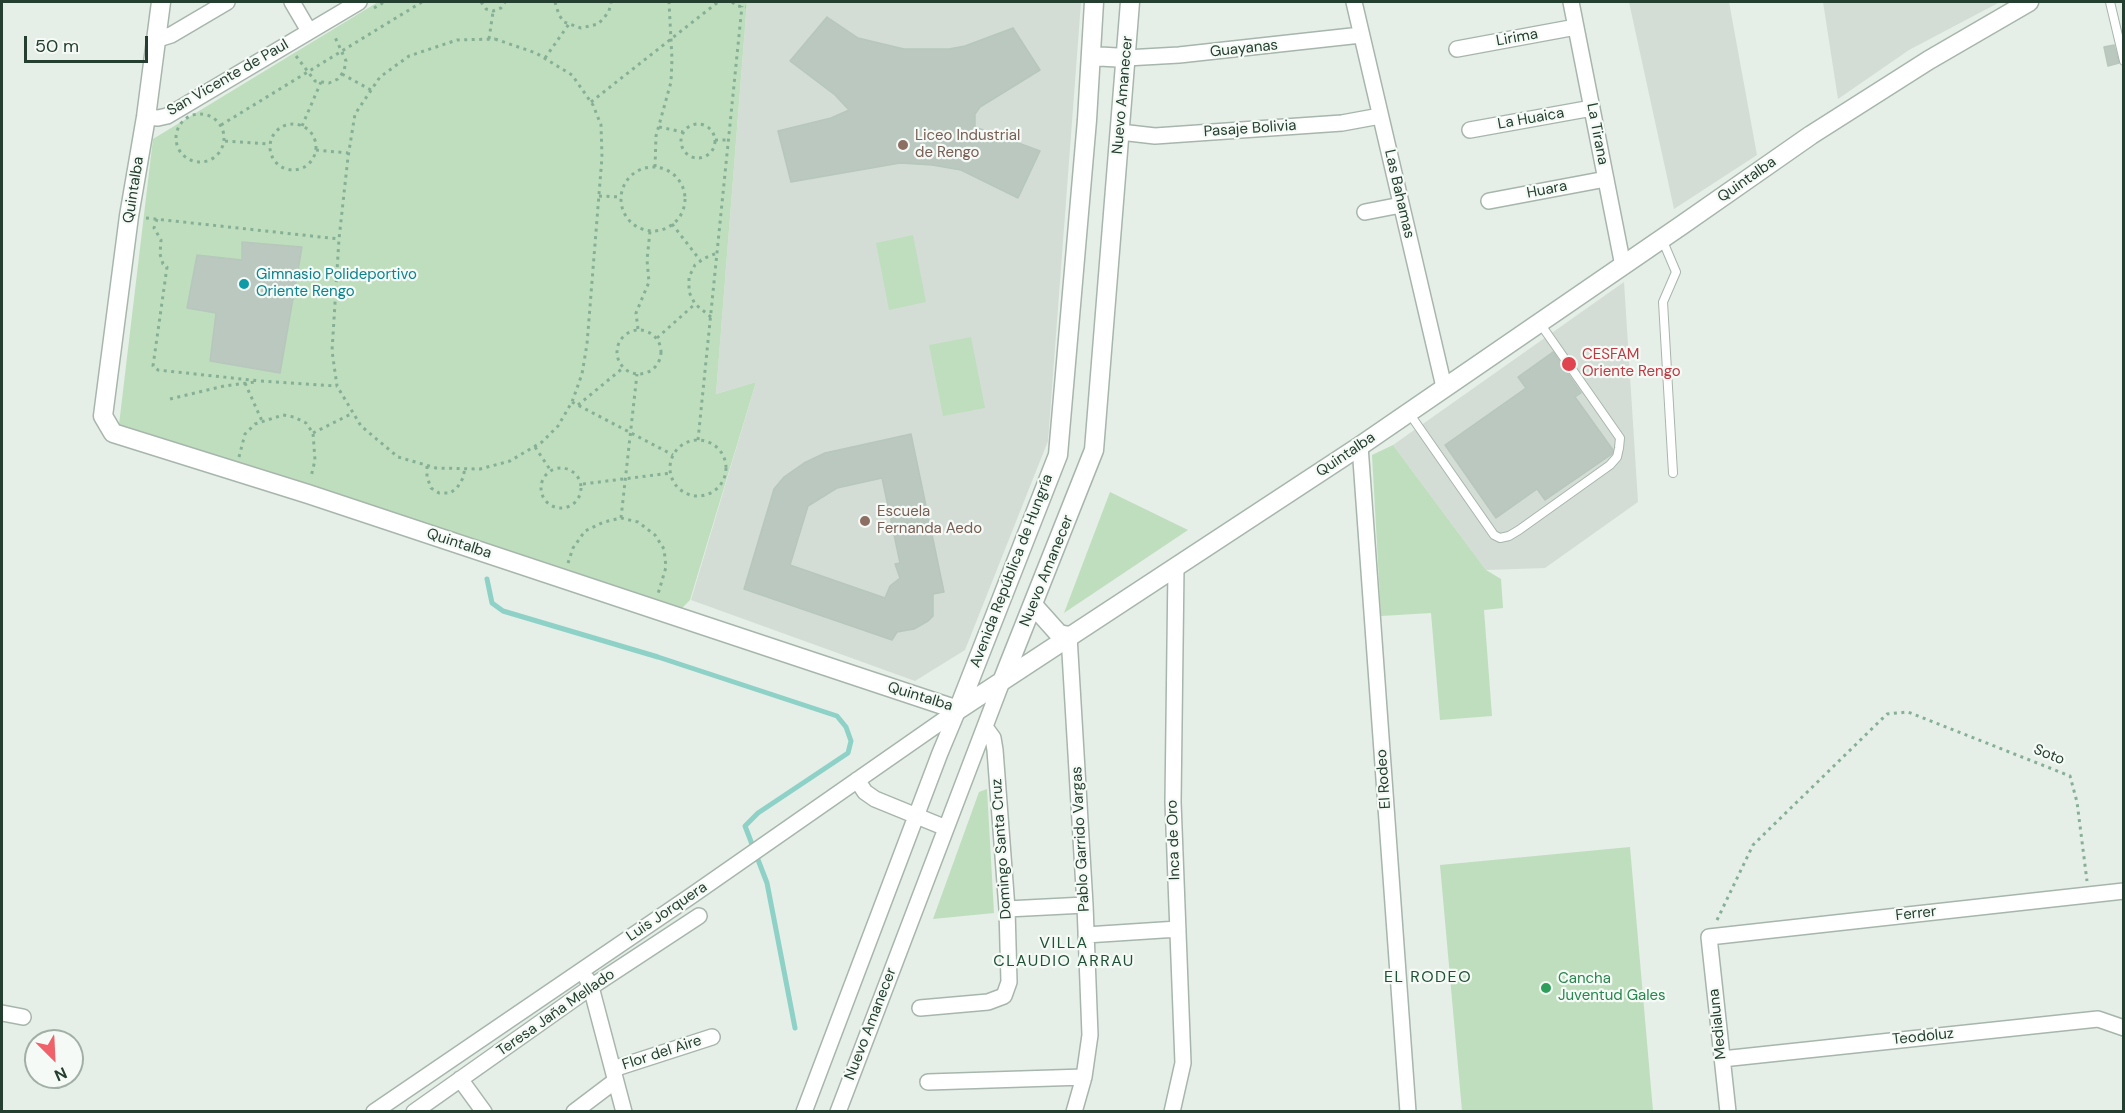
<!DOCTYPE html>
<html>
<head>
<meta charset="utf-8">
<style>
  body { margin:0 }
  #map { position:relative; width:2125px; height:1113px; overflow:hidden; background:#e5eee7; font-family:"DM Sans",sans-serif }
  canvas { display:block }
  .frame { position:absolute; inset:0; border:3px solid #243f30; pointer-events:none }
  .north { position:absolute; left:24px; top:1029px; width:60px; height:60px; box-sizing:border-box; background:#f5faf6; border:2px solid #a1afa7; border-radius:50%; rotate:156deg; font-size:16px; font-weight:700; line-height:24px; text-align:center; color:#243f30 }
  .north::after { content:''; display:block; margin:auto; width:21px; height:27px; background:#ef626a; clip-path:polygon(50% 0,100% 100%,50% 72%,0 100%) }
  .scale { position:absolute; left:24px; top:36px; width:124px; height:27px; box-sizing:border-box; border:3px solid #243f30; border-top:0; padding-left:8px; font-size:18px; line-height:21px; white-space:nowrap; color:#243f30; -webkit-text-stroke:4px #f5faf6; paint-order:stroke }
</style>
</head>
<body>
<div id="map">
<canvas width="2125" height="1113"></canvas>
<div class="frame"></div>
<div class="north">N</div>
<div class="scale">50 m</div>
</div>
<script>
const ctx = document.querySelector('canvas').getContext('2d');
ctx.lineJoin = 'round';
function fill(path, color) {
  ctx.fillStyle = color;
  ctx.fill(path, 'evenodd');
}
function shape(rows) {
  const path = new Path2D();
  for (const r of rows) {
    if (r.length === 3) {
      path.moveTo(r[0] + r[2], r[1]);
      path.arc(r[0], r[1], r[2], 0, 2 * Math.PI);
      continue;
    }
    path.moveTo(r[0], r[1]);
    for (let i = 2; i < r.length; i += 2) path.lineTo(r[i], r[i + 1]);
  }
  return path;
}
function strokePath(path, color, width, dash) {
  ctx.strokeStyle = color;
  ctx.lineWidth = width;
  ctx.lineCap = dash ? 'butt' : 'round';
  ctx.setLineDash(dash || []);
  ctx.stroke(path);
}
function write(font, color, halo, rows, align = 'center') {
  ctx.font = font + ' "DM Sans",sans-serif';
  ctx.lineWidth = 4.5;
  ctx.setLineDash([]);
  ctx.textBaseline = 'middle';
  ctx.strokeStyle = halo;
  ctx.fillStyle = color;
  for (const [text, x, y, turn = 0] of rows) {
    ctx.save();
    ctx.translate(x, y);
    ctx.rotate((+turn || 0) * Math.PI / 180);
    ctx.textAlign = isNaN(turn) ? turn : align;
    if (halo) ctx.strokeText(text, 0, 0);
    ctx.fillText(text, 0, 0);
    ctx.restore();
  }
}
const built = shape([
  [747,2,1081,2,1048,441,965,650,915,681,691,600,756,382,716,394],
  [1629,2,1729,2,1757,155,1674,209],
  [1823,2,2000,2,1909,50,1838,99],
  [1624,282,1638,502,1545,568,1486,570,1393,445]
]);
const green = shape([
  [378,2,747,2,716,394,756,382,690,600,681,609,118,433,153,139],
  [913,235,926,302,889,310,876,243],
  [971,337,985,408,943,416,929,345],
  [1393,445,1486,570,1501,579,1503,608,1484,610,1492,716,1440,720,1431,613,1381,616,1372,455],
  [1110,492,1188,530,1064,613],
  [987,789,994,913,933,919,979,792],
  [1630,847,1653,1111,1462,1111,1440,865]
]);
const stream = shape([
  [487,579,492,603,503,611,658,657,837,716,846,727,851,741,848,753,758,813,745,826,767,883,795,1028]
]);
const building = shape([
  [827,17,858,38,904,49,949,49,965,46,1013,28,1040,70,980,107,975,114,975,127,1040,151,1018,198,961,170,932,165,900,163,791,182,778,131,831,118,849,110,835,95,790,61,827,17],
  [2114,45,2119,63,2108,66,2104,47,2114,45],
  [242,242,302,247,280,373,210,361,216,313,187,308,197,255,242,260,242,242],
  [1553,352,1581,393,1575,397,1613,450,1612,454,1545,500,1537,489,1496,518,1445,445,1526,388,1518,377,1553,352],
  [911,434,944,592,933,594,933,616,928,621,914,629,897,632,892,640,744,589,774,489,784,477,804,463,825,453,911,434],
  [882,478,900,563,895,564,900,578,890,586,885,598,790,565,808,506,837,488,882,478]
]);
const path = shape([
  [481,2,486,9,493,11,501,8,505,2],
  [555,2,559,15,564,22,581,28,598,24,604,18,609,11,611,2],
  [732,2,737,6,746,7],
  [374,8,384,2],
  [489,39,493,12],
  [495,39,536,53,572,75,593,105,601,125,602,157,587,344,582,374,572,402,558,426,542,442,510,461,480,469,436,468,398,457,361,426,337,386,332,351,339,239,348,157,355,114,380,77,409,56,457,40,495,39],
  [296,56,315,81,329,83,338,79,344,71,346,61,334,35],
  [545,58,569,24],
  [342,74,371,90],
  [591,102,718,2],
  [200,138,24],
  [293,147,23],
  [698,141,17],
  [221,125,422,2],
  [302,126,321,82],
  [659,127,683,132],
  [715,140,728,140],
  [225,141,270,144],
  [316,150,348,153],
  [655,167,656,136,671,82,672,59,669,2],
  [653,199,32],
  [599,196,621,197],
  [146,218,339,239],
  [157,219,154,228,161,240,160,254,163,264,167,267,153,366,158,370,260,381],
  [672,224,700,260],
  [711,317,695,304,689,292,689,277,695,265,705,258,717,253],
  [638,329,636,313,649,282,647,260,650,231],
  [639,352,22],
  [657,338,695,304],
  [261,381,337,386],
  [245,383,262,421],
  [170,399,224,386,255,382],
  [572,402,673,455],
  [578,405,623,368],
  [313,433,353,413],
  [698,440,742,6],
  [698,468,28],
  [535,447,551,471],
  [239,457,245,434,255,424,283,415,294,417,306,423,313,433,315,460,311,477],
  [427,466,427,477,431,488,439,493,450,493,457,488,463,478,465,468],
  [561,488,20],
  [583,484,671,473],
  [621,518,637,374],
  [568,563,573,548,585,531,604,522,621,518,638,522,655,535,664,549,666,567,658,594],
  [1717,920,1753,845,1887,714,1908,712,2070,776,2077,802,2087,881]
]);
const service = shape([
  [2110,2,2124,61],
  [1662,239,1676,272,1663,302,1673,473],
  [1409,413,1494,535,1500,538,1509,536,1519,530,1610,465,1617,457,1619,448,1620,438,1539,322]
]);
const minor = shape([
  [292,2,309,31],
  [1354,2,1444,387],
  [1571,2,1623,266],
  [155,40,171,35,227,2],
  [1457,49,1576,27],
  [1126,58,1179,55,1361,35],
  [146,117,158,118,167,116,359,2],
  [1470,130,1592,108],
  [1120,132,1155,136,1342,123,1380,116],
  [1489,201,1606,179],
  [1365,212,1401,205],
  [1360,446,1408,1112],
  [1069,636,1085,905,1090,1035,1084,1077,1074,1112],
  [857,780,865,792,875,799,946,828],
  [1007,909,1085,905],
  [1086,935,1178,929],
  [587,979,591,987,624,1112],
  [920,1008,988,1002,1004,996,1009,982,1007,909,995,750,993,738,985,727],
  [2,1013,23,1017],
  [1722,1059,2098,1019,2124,1028],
  [613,1069,712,1037],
  [460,1079,484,1112],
  [928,1082,1084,1077],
  [374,1112,691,896,958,710],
  [414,1112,591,987,699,916],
  [574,1112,615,1081],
  [804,1112,940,753,958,710],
  [838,1112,1003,679],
  [1172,1112,1183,1063,1173,802,1176,567],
  [1728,1112,1709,937,2124,891]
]);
const tertiary = shape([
  [161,2,146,117,129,216,103,416,113,433,308,494,958,710],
  [1091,56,1126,58],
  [1033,605,1059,634,1069,636],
  [1003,679,1094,450,1130,2],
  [958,710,1360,446,1682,225,1811,135,1929,60,2029,2],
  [958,710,1058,455,1087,120,1094,2]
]);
const markers = [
  [903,145,6,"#8d6e63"],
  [244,284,6,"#0f9aa8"],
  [1569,364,8,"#e0444e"],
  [865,521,6,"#8d6e63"],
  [1546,988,6,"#2e9e5b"]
];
const streetNames = [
  ["Lirima",1517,38,-10],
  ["Guayanas",1244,49,-6],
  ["San Vicente de Paul",228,78,-30],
  ["Nuevo Amanecer",1123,95,-85],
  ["La Huaica",1531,119,-10],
  ["Pasaje Bolivia",1250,129,-4],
  ["La Tirana",1597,134,79],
  ["Quintalba",1747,180,-35],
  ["Quintalba",134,190,-81],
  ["Huara",1547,190,-11],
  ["Las Bahamas",1399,194,77],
  ["Quintalba",1346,455,-34],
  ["Quintalba",459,544,18],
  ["Avenida República de Hungría",1012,571,-69],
  ["Nuevo Amanecer",1047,571,-68],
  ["Quintalba",920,697,17],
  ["Soto",2049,755,22],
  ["El Rodeo",1384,779,-94],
  ["Pablo Garrido Vargas",1081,839,-93],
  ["Inca de Oro",1174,840,-92],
  ["Domingo Santa Cruz",1002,849,-94],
  ["Luis Jorquera",667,912,-34],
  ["Ferrer",1916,914,-6],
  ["Teresa Jaña Mellado",556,1013,-35],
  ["Nuevo Amanecer",871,1024,-69],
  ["Medialuna",1718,1024,-96],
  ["Teodoluz",1923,1037,-6],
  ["Flor del Aire",662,1053,-18]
];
const educationNames = [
  ["Liceo Industrial",915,136],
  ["de Rengo",915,153],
  ["Escuela",877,512],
  ["Fernanda Aedo",877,529]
];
const cultureNames = [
  ["Gimnasio Polideportivo",256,275],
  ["Oriente Rengo",256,292]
];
const healthNames = [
  ["CESFAM",1582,355],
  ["Oriente Rengo",1582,372]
];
const leisureNames = [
  ["Cancha",1558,979],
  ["Juventud Gales",1558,996]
];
const neighbourhoodNames = [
  ["VILLA",1064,944],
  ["CLAUDIO ARRAU",1064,962],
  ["EL RODEO",1428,978]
];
fill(built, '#d3ddd5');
fill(green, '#bfdebe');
strokePath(stream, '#8ed1c7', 5);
fill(building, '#bac8bf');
strokePath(building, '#b7c7bc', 1.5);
strokePath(service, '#a7b6ac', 10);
strokePath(minor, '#a7b6ac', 18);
strokePath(tertiary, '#a7b6ac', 21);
strokePath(path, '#86b096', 3, [3, 4.5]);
strokePath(service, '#fff', 8);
strokePath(minor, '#fff', 15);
strokePath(tertiary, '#fff', 18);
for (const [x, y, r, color] of markers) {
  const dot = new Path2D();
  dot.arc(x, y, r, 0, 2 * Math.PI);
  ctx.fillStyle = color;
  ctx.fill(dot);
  strokePath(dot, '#f5faf6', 2);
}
write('15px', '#243f30', '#f5faf6', streetNames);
write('15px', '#785e54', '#f5faf6', educationNames, 'left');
write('15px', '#0d838f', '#f5faf6', cultureNames, 'left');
write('15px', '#be3a42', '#f5faf6', healthNames, 'left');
write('15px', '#27864d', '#f5faf6', leisureNames, 'left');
ctx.letterSpacing = '1.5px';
write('16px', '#205136', '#f5faf6', neighbourhoodNames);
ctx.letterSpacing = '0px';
</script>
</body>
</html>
